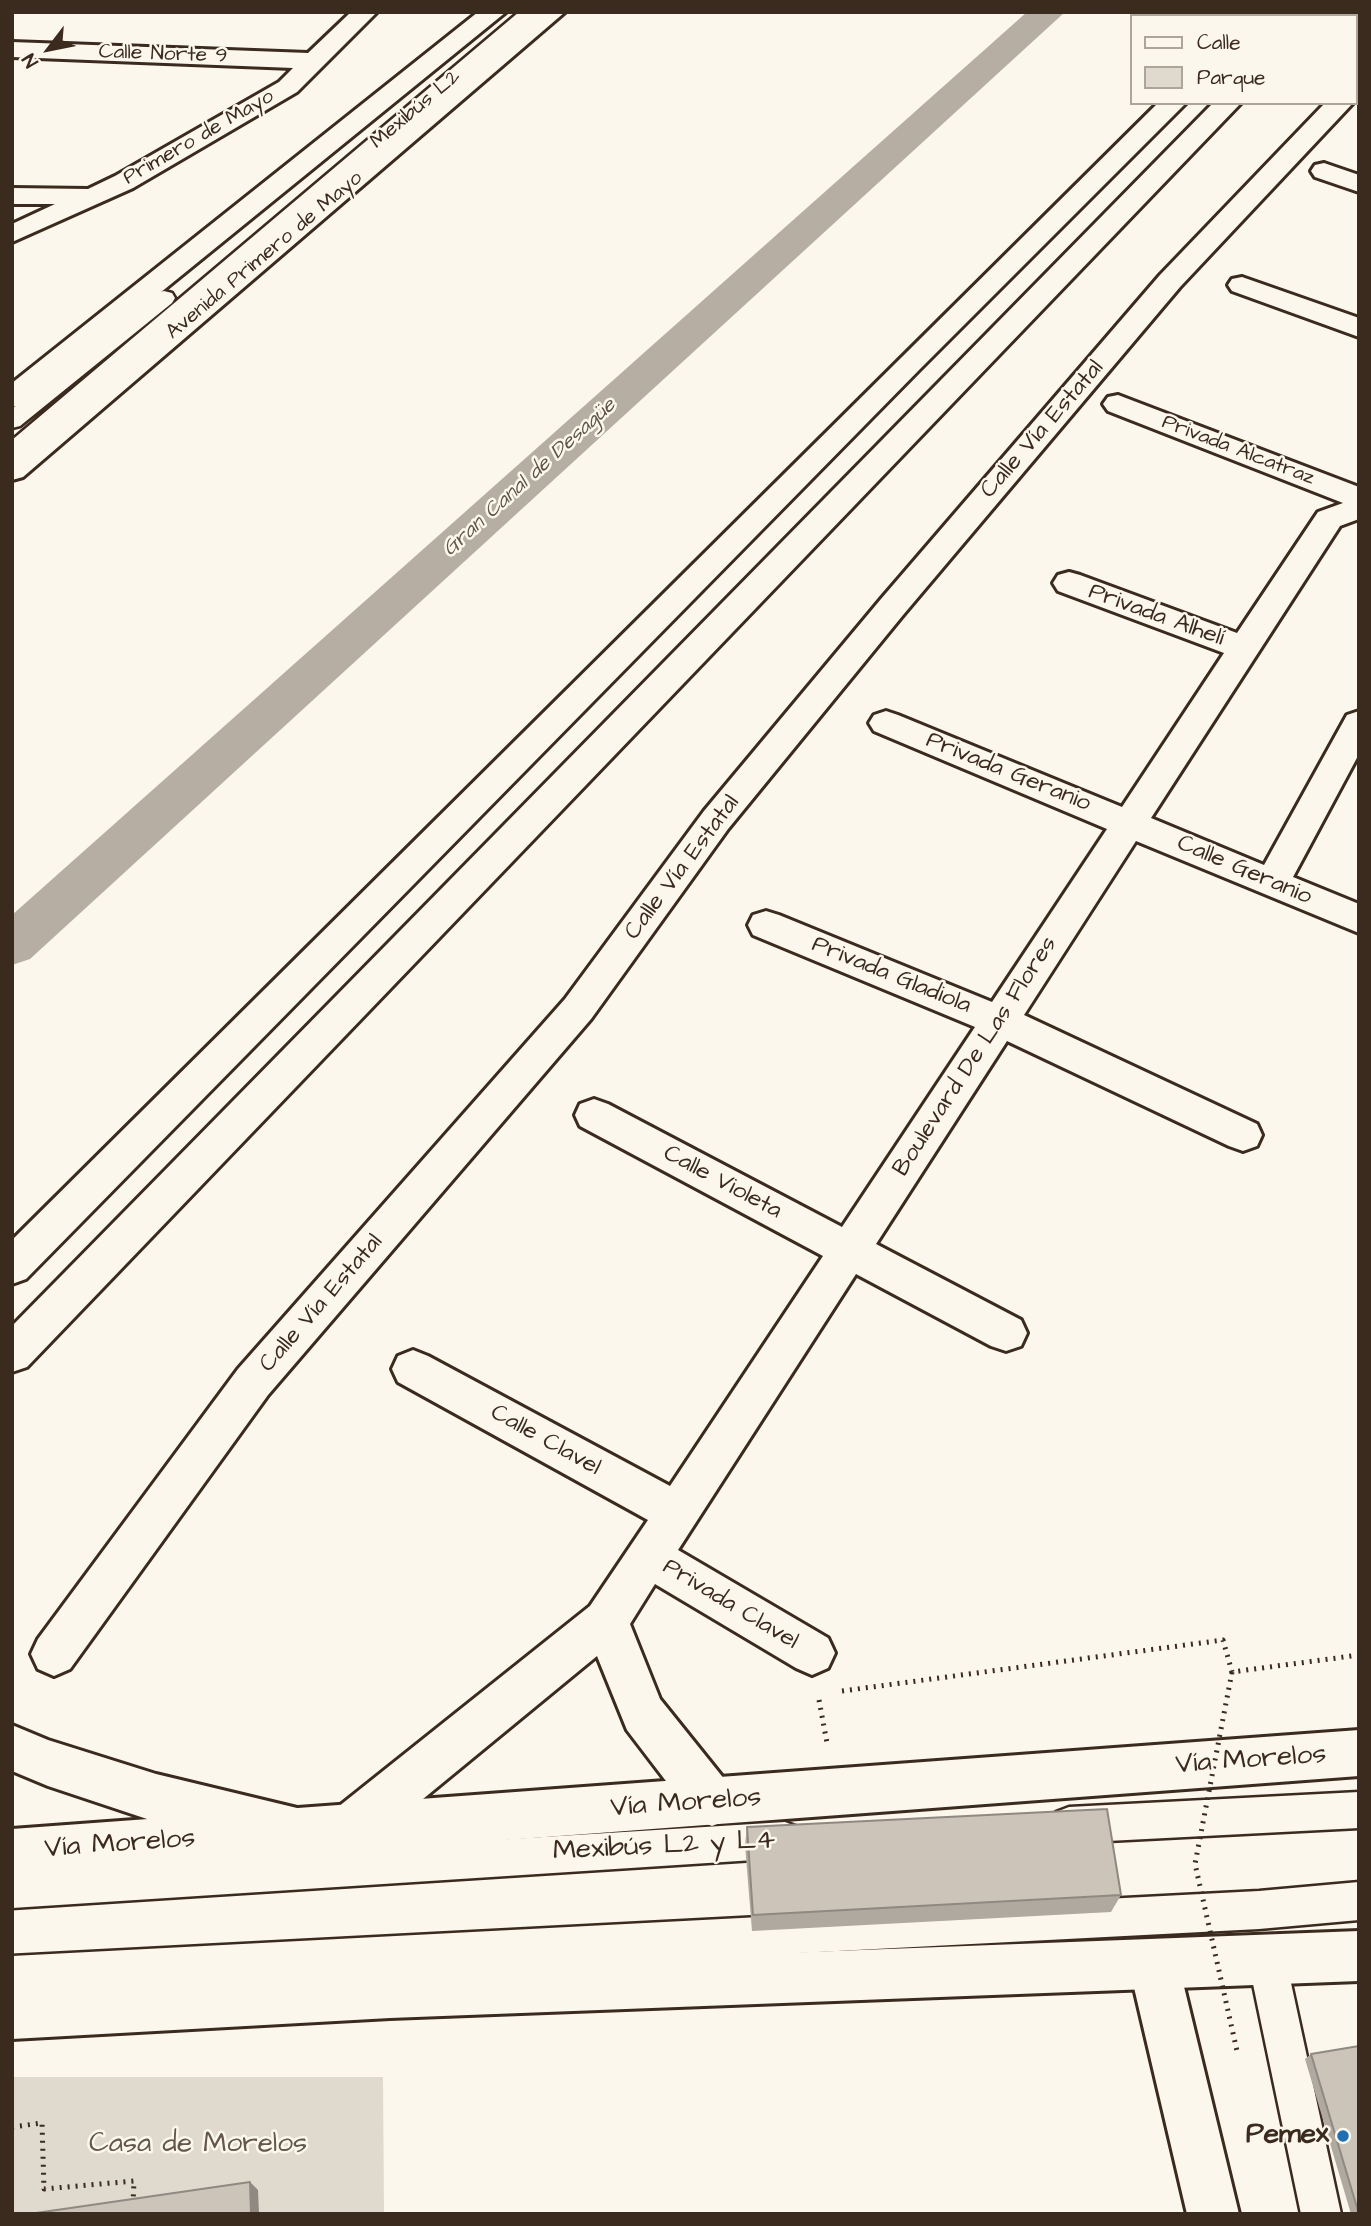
<!DOCTYPE html>
<html>
<head>
<meta charset="utf-8">
<style>
  body { margin:0 }
  #map { position:relative; width:1371px; height:2226px; overflow:hidden; background:#fbf7ec; font-family:"Architects Daughter",sans-serif }
  canvas { display:block }
  .frame { position:absolute; inset:0; border:14px solid #3b2a1e; pointer-events:none }
  .legend { position:absolute; left:1130px; top:14px; width:228px; height:91px; box-sizing:border-box; background:#fbf7ec; border:2px solid #aea59a; margin:0; padding:9px 12px; list-style:none; font-size:21px; color:#3b2a1e }
  .legend li { display:flex; align-items:center; gap:14px; height:35px }
  .legend b { width:35px; border:2px solid #aea59a }
  .north { position:absolute; left:14px; top:14px; width:70px; height:70px; -webkit-text-stroke:5px #fbf7ec; paint-order:stroke; rotate:238deg; font-size:19px; font-weight:700; line-height:28px; text-align:center; color:#3b2a1e }
  .north::after { content:''; display:block; margin:auto; width:24px; height:32px; background:#3b2a1e; clip-path:polygon(50% 0,100% 100%,50% 72%,0 100%) }
</style>
</head>
<body>
<div id="map">
<canvas width="1371" height="2226"></canvas>
<div class="frame"></div>
<ul class="legend">
<li><b style="height:9px;background:#fbf7ec"></b>Calle</li>
<li><b style="height:19px;background:#dfd9ce"></b>Parque</li>
</ul>
<div class="north">N</div>
</div>
<script>
const ctx = document.querySelector('canvas').getContext('2d');
ctx.lineJoin = 'round';
function fill(path, color) {
  ctx.fillStyle = color;
  ctx.fill(path, 'evenodd');
}
function shape(rows) {
  const path = new Path2D();
  for (const r of rows) {
    path.moveTo(r[0], r[1]);
    for (let i = 2; i < r.length; i += 2) path.lineTo(r[i], r[i + 1]);
  }
  return path;
}
function strokePath(path, color, width, dash) {
  ctx.strokeStyle = color;
  ctx.lineWidth = width;
  ctx.lineCap = dash ? 'butt' : 'round';
  ctx.setLineDash(dash || []);
  ctx.stroke(path);
}
function write(font, color, halo, rows, align = 'center') {
  ctx.font = font + ' "Architects Daughter",sans-serif';
  ctx.lineWidth = 5;
  ctx.setLineDash([]);
  ctx.textBaseline = 'middle';
  ctx.strokeStyle = halo;
  ctx.fillStyle = color;
  for (const [text, x, y, turn = 0] of rows) {
    ctx.save();
    ctx.translate(x, y);
    ctx.rotate((+turn || 0) * Math.PI / 180);
    ctx.textAlign = isNaN(turn) ? turn : align;
    if (halo) ctx.strokeText(text, 0, 0);
    ctx.fillText(text, 0, 0);
    ctx.restore();
  }
}
const green = shape([
  [12,2077,383,2077,384,2214,12,2214]
]);
const canal = shape([
  [1027,12,1065,12,30,959,12,965,12,915,1027,12]
]);
const path = shape([
  [842,1691,1223,1640,1232,1672,1359,1655],
  [819,1700,827,1743],
  [12,2127,42,2123,44,2189,134,2181,133,2204]
]);
const lane = shape([
  [519,12,540,12,20,457,12,459,12,440,519,12],
  [164,291,172,293,175,298,172,303,20,426,12,428,12,409,156,293,164,291],
  [1359,1792,1359,1828,1069,1843,1056,1838,1051,1825,1056,1812,1069,1807,1359,1792],
  [785,1822,798,1827,803,1840,798,1853,785,1858,12,1908,12,1870,785,1822],
  [1359,1882,1359,1920,1259,1929,12,1994,12,1956,1259,1891,1359,1882],
  [1267,1941,1280,1947,1286,1960,1341,2214,1301,2214,1248,1960,1254,1947,1267,1941]
]);
const street = shape([
  [351,12,377,12,297,92,133,188,12,242,12,224,55,204,12,204,12,188,88,189,115,176,279,82,293,68,12,57,12,42,308,53,351,12],
  [1325,103,1353,103,1180,287,903,615,728,829,591,1019,268,1395,70,1669,54,1676,38,1669,31,1654,38,1639,238,1369,565,999,704,811,881,599,1160,275,1325,103],
  [1324,163,1359,175,1359,192,1315,177,1311,171,1315,165,1324,163],
  [1242,277,1359,318,1359,337,1232,291,1228,285,1232,279,1242,277],
  [1118,395,1359,487,1359,519,1340,526,1151,818,1264,865,1347,715,1359,711,1359,754,1293,877,1359,904,1359,933,1136,841,1024,1015,1257,1124,1262,1135,1257,1146,1243,1151,1229,1146,1007,1041,876,1244,1021,1320,1027,1333,1021,1346,1006,1351,991,1346,856,1274,678,1550,828,1638,835,1653,828,1668,812,1675,796,1668,655,1584,630,1624,660,1699,729,1785,736,1802,729,1819,712,1826,695,1819,627,1730,597,1656,367,1845,350,1852,333,1845,326,1828,333,1811,590,1606,648,1520,398,1382,392,1369,398,1356,413,1350,428,1356,670,1486,823,1256,580,1126,575,1115,580,1104,594,1099,608,1104,842,1227,975,1027,753,935,748,925,753,915,766,911,779,915,992,1002,1107,829,874,731,869,723,874,715,886,711,898,715,1122,807,1224,653,1058,591,1053,583,1058,575,1069,572,1080,575,1237,633,1318,512,1343,503,1108,411,1103,404,1108,397,1118,395],
  [1154,1941,1171,1949,1179,1966,1239,2214,1187,2214,1129,1966,1137,1949,1154,1941]
]);
const primary = shape([
  [1359,1730,1359,1776,12,1877,12,1829,1359,1730],
  [1359,1931,1359,1981,390,2018,12,2039,12,1989,390,1968,1359,1931]
]);
const highway = shape([
  [478,12,506,12,22,405,12,407,12,383,478,12],
  [538,12,565,12,23,477,12,480,12,454,538,12],
  [1252,12,1277,12,1275,16,1250,16,1252,12],
  [1304,12,1329,12,1327,16,1302,16,1304,12],
  [1158,103,1186,103,919,370,26,1279,12,1284,12,1240,1158,103],
  [1213,103,1241,103,27,1367,12,1372,12,1326,1213,103],
  [12,1725,48,1740,156,1774,297,1808,314,1815,321,1832,314,1849,297,1856,156,1822,48,1786,12,1771,12,1725]
]);
const pathBridge = shape([
  [1232,1672,1195,1864,1237,2051]
]);
const wall = shape([
  [747,1827,1121,1895,1111,1912,752,1931,745,1845],
  [1311,2054,1359,2214,1351,2214,1305,2059]
]);
const shadedWall = shape([
  [250,2182,258,2190,259,2214,251,2214]
]);
const building = shape([
  [1107,1809,1121,1895,753,1915,747,1827,1107,1809],
  [1359,2046,1359,2214,1311,2054,1359,2046],
  [250,2182,251,2214,29,2214,250,2182]
]);
const markers = [
  [1343,2136,7,"#1f6fb2"]
];
const farStreetnames = [
  ["Calle Norte 9",163,55,2],
  ["Mexibús L2",416,110,-40],
  ["Primero de Mayo",199,138,-30],
  ["Avenida Primero de Mayo",265,256,-40],
  ["Privada Alcatraz",1238,451,21]
];
const farWaternames = [
  ["Gran Canal de Desagüe",530,478,-42]
];
const streetNames = [
  ["Calle Vía Estatal",1043,430,-49],
  ["Privada Alhelí",1156,616,20],
  ["Privada Geranio",1008,773,22],
  ["Calle Vía Estatal",683,868,-53],
  ["Calle Geranio",1244,871,23],
  ["Privada Gladiola",891,976,22],
  ["Boulevard De Las Flores",976,1057,-57],
  ["Calle Violeta",722,1183,28],
  ["Calle Vía Estatal",322,1304,-49],
  ["Calle Clavel",545,1441,29],
  ["Privada Clavel",730,1605,31]
];
const nearStreetnames = [
  ["Vía Morelos",1251,1761,-4],
  ["Vía Morelos",686,1804,-4],
  ["Vía Morelos",120,1845,-4],
  ["Mexibús L2 y L4",664,1847,-3]
];
const nearPoinames = [
  ["Pemex",1329,2136]
];
const nearParknames = [
  ["Casa de Morelos",198,2145]
];
fill(green, '#dfd9ce');
fill(canal, '#b6aea2');
strokePath(lane, '#3b2a1e', 5);
strokePath(street, '#3b2a1e', 6);
strokePath(primary, '#3b2a1e', 6);
strokePath(highway, '#3b2a1e', 6);
strokePath(path, '#3b2a1e', 5, [2, 6]);
fill(lane, '#fbf7ec');
fill(street, '#fbf7ec');
fill(primary, '#fbf7ec');
fill(highway, '#fbf7ec');
strokePath(pathBridge, '#3b2a1e', 5, [2, 6]);
fill(wall, '#afa99f');
fill(shadedWall, '#8f8982');
fill(building, '#ccc4b9');
strokePath(building, '#8f8982', 2);
for (const [x, y, r, color] of markers) {
  const dot = new Path2D();
  dot.arc(x, y, r, 0, 2 * Math.PI);
  ctx.fillStyle = color;
  ctx.fill(dot);
  strokePath(dot, '#fbf7ec', 2.5);
}
write('21px', '#3b2a1e', '#fbf7ec', farStreetnames);
write('italic 21px', '#605246', '#fbf7ec', farWaternames);
write('24px', '#3b2a1e', '#fbf7ec', streetNames);
write('28px', '#3b2a1e', '#fbf7ec', nearStreetnames);
write('bold 28px', '#3b2a1e', '#fbf7ec', nearPoinames, 'right');
write('28px', '#64564a', '#fbf7ec', nearParknames);
</script>
</body>
</html>
